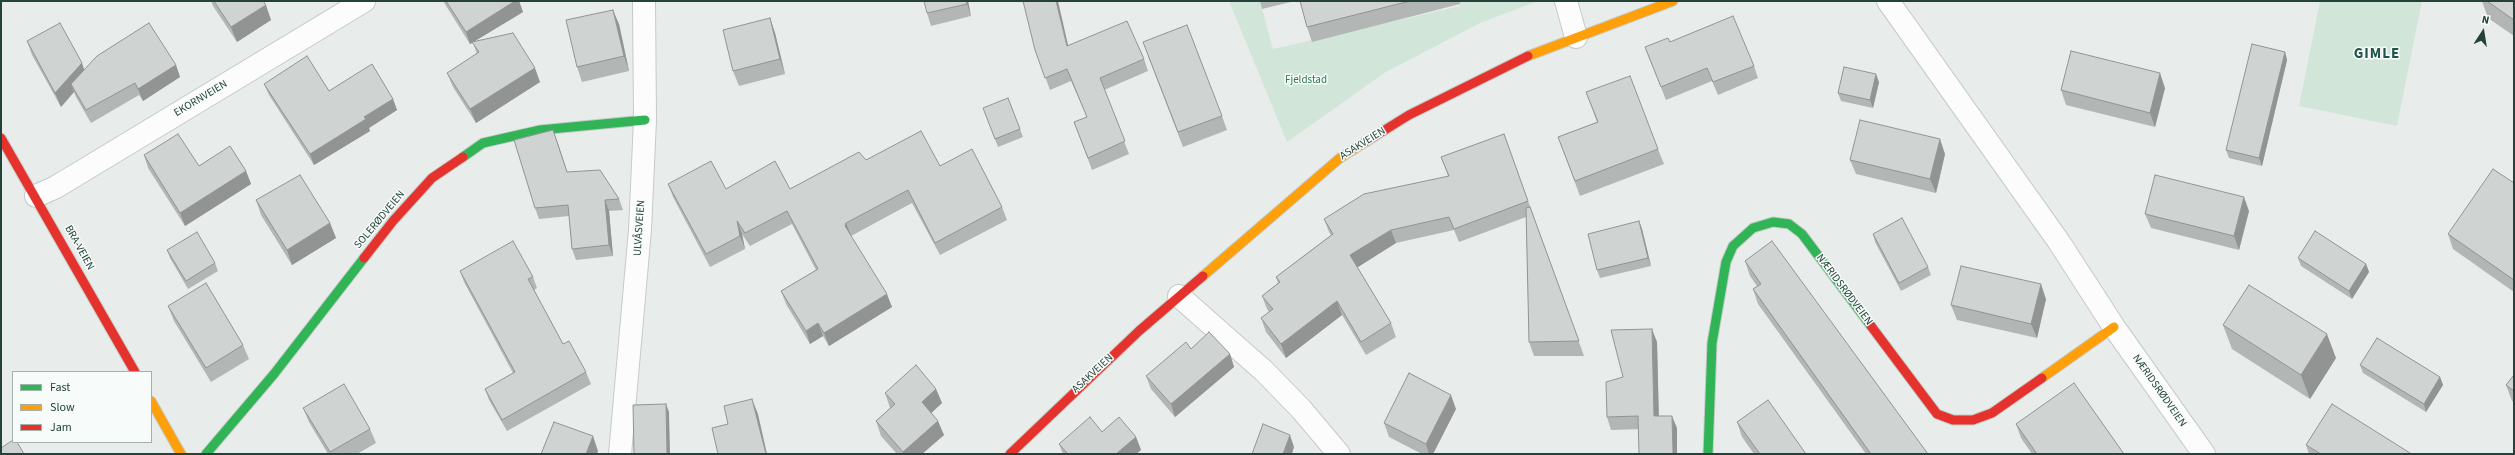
<!DOCTYPE html>
<html>
<head>
<meta charset="utf-8">
<style>
  body { margin:0 }
  #map { position:relative; width:2515px; height:455px; overflow:hidden; background:#e8edeb; font-family:"Source Sans 3",sans-serif }
  canvas { display:block }
  .frame { position:absolute; inset:0; border:2px solid #24423a; pointer-events:none }
  .legend { position:absolute; left:12px; top:371px; width:140px; height:72px; box-sizing:border-box; background:#f7fbf9; border:1px solid #a3b1ad; margin:0; padding:5px 7px; list-style:none; font-size:12px; color:#24423a }
  .legend li { display:flex; align-items:center; gap:8px; height:20px }
  .legend b { width:20px; border:1px solid #a3b1ad }
  .north { position:absolute; left:2463px; top:12px; width:40px; height:40px; -webkit-text-stroke:3px #f7fbf9; paint-order:stroke; rotate:12deg; font-size:11px; font-weight:700; line-height:16px; text-align:center; color:#24423a }
  .north::after { content:''; display:block; margin:auto; width:14px; height:18px; background:#24423a; clip-path:polygon(50% 0,100% 100%,50% 72%,0 100%) }
</style>
</head>
<body>
<div id="map">
<canvas width="2515" height="455"></canvas>
<div class="frame"></div>
<ul class="legend">
<li><b style="height:5px;background:#30b455"></b>Fast</li>
<li><b style="height:5px;background:#ff9f0a"></b>Slow</li>
<li><b style="height:5px;background:#e5322d"></b>Jam</li>
</ul>
<div class="north">N</div>
</div>
<script>
const ctx = document.querySelector('canvas').getContext('2d');
ctx.lineJoin = 'round';
function fill(path, color) {
  ctx.fillStyle = color;
  ctx.fill(path, 'evenodd');
}
function shape(rows) {
  const path = new Path2D();
  for (const r of rows) {
    path.moveTo(r[0], r[1]);
    for (let i = 2; i < r.length; i += 2) path.lineTo(r[i], r[i + 1]);
  }
  return path;
}
function strokePath(path, color, width, dash) {
  ctx.strokeStyle = color;
  ctx.lineWidth = width;
  ctx.lineCap = dash ? 'butt' : 'round';
  ctx.setLineDash(dash || []);
  ctx.stroke(path);
}
function write(font, color, halo, rows, align = 'center') {
  ctx.font = font + ' "Source Sans 3",sans-serif';
  ctx.lineWidth = 3;
  ctx.setLineDash([]);
  ctx.textBaseline = 'middle';
  ctx.strokeStyle = halo;
  ctx.fillStyle = color;
  for (const [text, x, y, turn = 0] of rows) {
    ctx.save();
    ctx.translate(x, y);
    ctx.rotate((+turn || 0) * Math.PI / 180);
    ctx.textAlign = isNaN(turn) ? turn : align;
    if (halo) ctx.strokeText(text, 0, 0);
    ctx.fillText(text, 0, 0);
    ctx.restore();
  }
}
const green = shape([
  [1229,1,1260,1,1273,49,1460,6,1459,1,1538,1,1480,23,1386,72,1287,142],
  [2320,1,2422,1,2397,126,2299,106]
]);
const street = shape([
  [1566,1,1576,37],
  [1888,1,2059,242,2114,327,2204,454],
  [36,196,56,187,364,1],
  [1179,296,1264,371,1301,409,1339,454],
  [620,454,640,230,645,120,644,1]
]);
const fast = shape([
  [463,157,483,143,540,130,645,120],
  [206,454,274,374,364,258],
  [1708,454,1712,343,1726,262,1733,246,1753,228,1773,222,1789,224,1802,234,1871,326]
]);
const slow = shape([
  [1528,56,1673,1],
  [1203,276,1340,158,1367,141],
  [2042,378,2114,327],
  [151,401,181,454]
]);
const jam = shape([
  [1,138,135,372],
  [1367,141,1409,115,1528,56],
  [364,258,393,221,432,178,463,157],
  [1871,326,1937,414,1953,420,1973,420,1992,413,2042,378],
  [1010,454,1139,331,1203,276]
]);
const wall = shape([
  [211,1,263,1,271,20,237,42,213,6],
  [443,1,519,1,523,12,475,41,540,82,476,123,453,87,447,73,477,54,473,43,470,44],
  [968,1,971,16,931,26,927,13],
  [1260,1,1295,1,1262,9],
  [1300,1,1460,1,1460,4,1312,42,1307,27],
  [2482,1,2514,1,2514,36,2488,18],
  [770,18,775,33,785,74,739,86,733,71],
  [619,24,629,71,582,82,577,67],
  [27,41,84,70,176,65,180,77,143,101,139,95,91,123,76,97,74,92,61,107,32,55],
  [1670,42,1754,66,1758,78,1718,95,1712,81,1666,100,1645,47],
  [1068,46,1144,59,1148,71,1104,90,1129,154,1092,170,1074,122,1087,117,1071,81,1050,90,1035,50],
  [2285,52,2287,60,2262,166,2229,158,2226,150],
  [1148,56,1222,116,1227,130,1183,147],
  [1879,82,1873,108,1841,101,1838,93],
  [264,84,393,99,397,110,369,128,370,131,314,165,269,95],
  [2165,88,2155,127,2066,105,2061,90],
  [1586,92,1658,149,1664,164,1580,196,1558,137,1597,122],
  [986,116,1020,129,1023,137,998,147],
  [1504,134,1584,356,1534,356,1529,342,1526,217,1459,242,1454,230,1396,243,1357,267,1391,323,1396,337,1366,355,1342,315,1286,358,1266,332,1261,318,1269,312,1267,309,1262,296,1278,283,1276,277,1331,235,1329,232,1324,219,1448,176,1441,157],
  [557,141,567,172,619,199,623,210,609,211,613,256,576,260,572,249,569,216,539,219,535,208],
  [1945,154,1936,193,1856,174,1850,160],
  [144,155,199,166,246,171,251,184,185,226,148,168],
  [866,160,940,166,1002,207,1007,220,940,255,912,203,851,236,892,307,829,346,823,336,810,344,786,304,781,291,816,270,792,224,750,246,742,234,745,249,710,267,673,197,668,184,726,189,790,189],
  [2514,183,2514,292,2453,249,2448,234],
  [256,200,330,223,336,238,292,265,261,215],
  [2249,211,2239,250,2151,228,2145,214],
  [1639,221,1642,229,1651,266,1600,278,1597,270],
  [1873,234,1928,267,1931,275,1901,291,1875,242],
  [167,250,215,263,218,271,188,289,170,258],
  [2298,258,2366,264,2369,272,2352,299,2301,266],
  [1745,261,1928,454,1866,454,1758,304,1753,289,1757,286,1750,276],
  [460,271,533,277,537,288,534,290,563,344,586,372,591,384,507,431,489,400,485,389,513,373,464,282],
  [2046,299,2037,338,1957,320,1951,305],
  [168,306,243,345,249,359,211,382,174,321],
  [2223,325,2336,358,2310,399,2232,349],
  [1657,342,1659,416,1677,428,1611,430,1607,417,1623,377],
  [1191,349,1230,354,1234,367,1175,417,1151,389,1146,376],
  [2360,365,2440,377,2443,385,2426,412,2363,373],
  [2514,375,2514,402,2512,401,2506,385],
  [936,389,942,403,931,413,944,435,922,454,897,454,881,436,876,421,890,408,885,393],
  [303,408,370,429,376,443,357,454,328,454,309,422],
  [1456,409,1433,454,1422,454,1389,437,1384,423],
  [1737,422,1806,454,1754,454,1742,437],
  [2016,424,2124,454,2032,454,2021,438],
  [1136,437,1141,450,1136,454,1063,454,1059,444],
  [2306,445,2410,453,2410,454,2309,454]
]);
const shadedWall = shape([
  [515,1,519,1,523,12,470,44,466,32],
  [966,1,968,1,971,16],
  [1056,1,1058,1,1071,58,1067,46],
  [266,5,271,20,237,42,231,27],
  [613,10,619,24,629,71,624,56],
  [770,18,775,33,785,74,780,59],
  [2285,52,2287,60,2262,166,2259,158],
  [82,63,87,78,71,84,74,92,61,107,55,93],
  [176,65,180,77,143,101,138,89],
  [535,68,540,82,476,123,470,109],
  [2160,73,2165,88,2155,127,2150,113],
  [1876,74,1879,82,1873,108,1870,100],
  [393,99,397,110,369,128,370,131,314,165,310,154,364,117],
  [553,130,557,141,571,183,567,172],
  [1940,139,1945,154,1936,193,1930,179],
  [246,171,251,184,185,226,180,213],
  [2244,197,2249,211,2239,250,2234,236],
  [605,200,609,211,613,256,609,245],
  [737,221,742,234,745,249,740,236],
  [1639,221,1642,229,1651,266,1648,258],
  [330,223,336,238,292,265,287,250],
  [846,223,851,236,845,226],
  [1391,230,1396,243,1355,269,1350,255],
  [2366,264,2369,272,2352,299,2349,291],
  [2041,284,2046,299,2037,338,2031,324],
  [887,294,892,307,829,346,824,333],
  [1337,301,1342,315,1286,358,1281,344],
  [818,323,823,336,810,344,806,331],
  [1652,329,1657,342,1659,429,1654,416],
  [2327,334,2336,358,2310,399,2301,375],
  [1230,354,1234,367,1175,417,1171,404],
  [2440,377,2443,385,2426,412,2424,404],
  [936,389,942,403,927,417,922,402],
  [1451,395,1456,409,1433,454,1429,454,1426,444],
  [752,399,758,414,767,454,766,454],
  [666,404,669,412,670,454,667,454],
  [1672,416,1677,428,1677,454,1673,454],
  [938,421,944,435,922,454,903,454,903,452],
  [1290,435,1294,447,1292,454,1283,454],
  [593,436,598,451,597,454,586,454],
  [1136,437,1141,450,1136,454,1116,454]
]);
const building = shape([
  [214,1,263,1,266,5,231,27,214,1],
  [446,1,515,1,466,32,446,1],
  [924,1,966,1,967,4,927,13,924,1],
  [1023,1,1056,1,1067,46,1127,21,1144,59,1100,78,1125,141,1088,158,1074,122,1087,117,1067,69,1045,78,1035,50,1023,1],
  [1300,1,1410,1,1307,27,1300,1],
  [2487,1,2514,1,2514,20,2487,1],
  [613,10,624,56,577,67,566,20,613,10],
  [1733,16,1754,66,1713,82,1707,68,1661,87,1645,47,1668,38,1670,42,1733,16],
  [770,18,780,59,733,71,723,30,770,18],
  [60,23,82,63,55,93,27,41,60,23],
  [149,23,176,65,138,89,135,83,86,110,71,84,97,56,149,23],
  [1187,25,1222,116,1178,132,1143,42,1187,25],
  [513,33,535,68,470,109,447,73,479,52,472,42,513,33],
  [2252,44,2285,52,2259,158,2226,150,2252,44],
  [2071,51,2160,73,2150,113,2061,90,2071,51],
  [307,56,329,91,372,64,393,99,364,117,366,119,310,154,264,84,307,56],
  [1844,67,1876,74,1870,100,1838,93,1844,67],
  [1630,76,1658,149,1575,181,1558,137,1598,122,1586,92,1630,76],
  [1008,98,1020,129,995,139,983,108,1008,98],
  [1860,120,1940,139,1930,179,1850,160,1860,120],
  [553,130,567,172,600,170,619,199,605,200,609,245,572,249,568,205,535,208,514,140,553,130],
  [921,131,940,166,972,149,1002,207,935,243,908,190,846,223,845,226,887,294,824,333,818,323,806,331,781,291,818,269,787,211,745,233,737,221,740,236,706,254,668,184,711,161,726,189,775,161,790,189,859,152,866,160,921,131],
  [178,134,199,166,230,146,246,171,180,213,144,155,178,134],
  [1504,134,1528,201,1454,229,1449,217,1391,230,1350,255,1391,323,1361,342,1337,301,1281,344,1261,318,1273,309,1262,296,1280,282,1276,277,1333,234,1324,219,1364,194,1449,176,1441,157,1504,134],
  [2493,169,2514,183,2514,280,2448,234,2493,169],
  [300,175,330,223,287,250,256,200,300,175],
  [2155,175,2244,197,2234,236,2145,214,2155,175],
  [1530,207,1579,341,1529,342,1526,208,1530,207],
  [1902,218,1928,267,1899,283,1873,234,1902,218],
  [1639,221,1648,258,1597,270,1588,234,1639,221],
  [2315,231,2366,264,2349,291,2298,258,2315,231],
  [197,232,215,263,186,281,167,250,197,232],
  [513,241,533,277,528,279,563,344,569,341,586,372,502,420,485,389,515,372,460,271,513,241],
  [1772,241,1928,454,1871,454,1753,289,1761,284,1745,261,1772,241],
  [1961,266,2041,284,2031,324,1951,305,1961,266],
  [206,283,243,345,206,368,168,306,206,283],
  [2249,285,2327,334,2301,375,2223,325,2249,285],
  [1652,329,1654,416,1672,416,1673,454,1639,454,1638,416,1607,417,1606,382,1623,377,1611,330,1652,329],
  [1209,332,1230,354,1171,404,1146,376,1186,342,1191,349,1209,332],
  [2377,338,2440,377,2424,404,2360,365,2377,338],
  [916,365,936,389,922,402,938,421,903,452,876,421,895,404,885,393,916,365],
  [1409,373,1451,395,1426,444,1384,423,1409,373],
  [2514,375,2514,391,2506,385,2514,375],
  [2074,383,2124,454,2037,454,2016,424,2074,383],
  [344,384,370,429,330,452,303,408,344,384],
  [752,399,766,454,718,454,712,428,728,424,724,406,752,399],
  [1768,400,1806,454,1760,454,1737,422,1768,400],
  [666,404,667,454,634,454,633,405,666,404],
  [2332,404,2410,453,2409,454,2321,454,2306,445,2332,404],
  [1090,417,1102,432,1119,417,1136,437,1116,454,1068,454,1059,444,1090,417],
  [554,422,593,436,586,454,541,454,554,422],
  [1263,424,1290,435,1283,454,1252,454,1263,424],
  [13,440,13,442,17,442,24,454,1,454,1,448,13,440]
]);
const parkNames = [
  ["Fjeldstad",1306,81]
];
const streetNames = [
  ["EKORNVEIEN",201,99,-31],
  ["ASAKVEIEN",1363,144,-32],
  ["SOLERØDVEIEN",380,220,-50],
  ["ULVÅSVEIEN",640,228,-86],
  ["BRA-VEIEN",79,248,61],
  ["NÆRIDSRØDVEIEN",1844,290,53],
  ["ASAKVEIEN",1093,374,-43],
  ["NÆRIDSRØDVEIEN",2159,391,55]
];
const districtNames = [
  ["GIMLE",2377,55]
];
fill(green, '#d1e6d8');
strokePath(street, '#c5cac8', 24);
strokePath(fast, '#c3cbc8', 11);
strokePath(slow, '#c3cbc8', 11);
strokePath(jam, '#c3cbc8', 11);
strokePath(street, '#fcfcfc', 22);
strokePath(fast, '#30b455', 9);
strokePath(slow, '#ff9f0a', 9);
strokePath(jam, '#e5322d', 9);
fill(wall, '#b2b6b5');
fill(shadedWall, '#919493');
fill(building, '#cfd4d2');
strokePath(building, '#919493', 1);
write('11px', '#2d7a4b', '#f7fbf9', parkNames);
write('11px', '#24423a', '#f7fbf9', streetNames);
ctx.letterSpacing = '1px';
write('bold 15px', '#1f5548', '#f7fbf9', districtNames);
ctx.letterSpacing = '0px';
</script>
</body>
</html>
